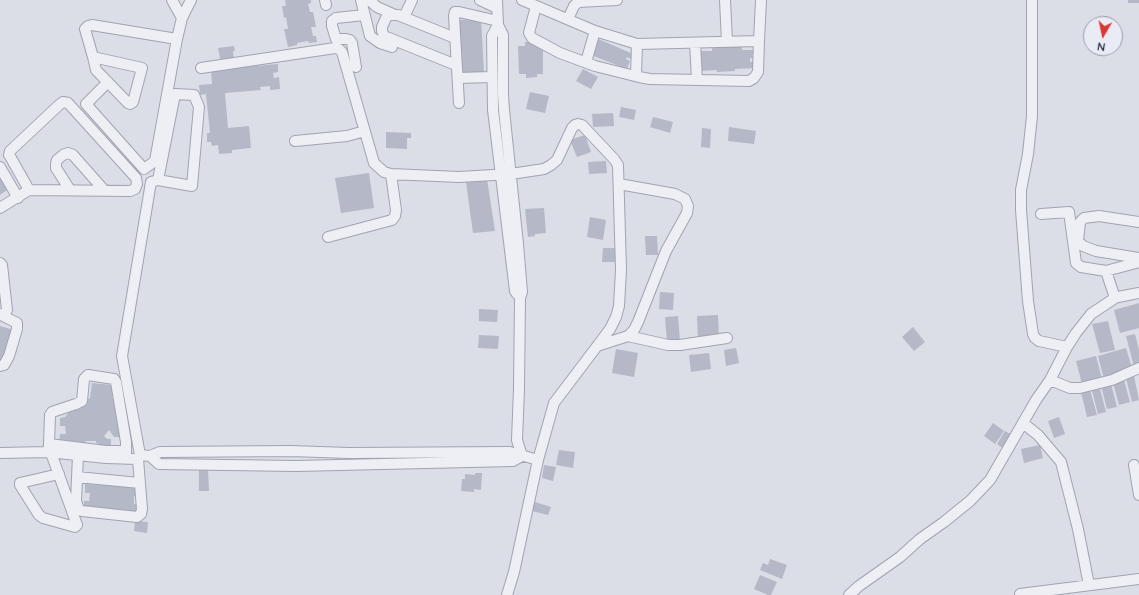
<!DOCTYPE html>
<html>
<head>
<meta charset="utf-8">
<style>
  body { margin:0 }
  #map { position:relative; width:1139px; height:595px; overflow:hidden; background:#dbdde7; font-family:Quicksand,sans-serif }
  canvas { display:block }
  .north { position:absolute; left:1083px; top:16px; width:40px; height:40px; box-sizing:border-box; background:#eaecf5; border:1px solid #9b9eac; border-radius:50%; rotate:189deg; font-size:11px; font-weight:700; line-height:16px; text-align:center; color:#24283e }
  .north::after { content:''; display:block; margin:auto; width:14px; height:18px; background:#da3832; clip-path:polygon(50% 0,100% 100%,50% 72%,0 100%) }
</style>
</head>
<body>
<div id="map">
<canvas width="1139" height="595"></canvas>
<div class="north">N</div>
</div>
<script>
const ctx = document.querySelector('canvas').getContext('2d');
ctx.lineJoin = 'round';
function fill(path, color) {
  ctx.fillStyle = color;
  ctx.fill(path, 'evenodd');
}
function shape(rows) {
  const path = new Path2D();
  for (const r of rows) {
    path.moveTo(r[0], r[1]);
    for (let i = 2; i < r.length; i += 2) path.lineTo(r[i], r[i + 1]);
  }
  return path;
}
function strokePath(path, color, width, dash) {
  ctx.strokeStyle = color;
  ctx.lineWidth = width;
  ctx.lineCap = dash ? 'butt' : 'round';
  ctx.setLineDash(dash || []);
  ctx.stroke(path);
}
const building = shape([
  [285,0,311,0,311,3,308,4,310,12,313,12,316,27,311,27,313,36,316,36,317,42,309,43,308,41,297,43,297,45,288,47,284,29,288,29,286,17,284,18,282,6,286,6],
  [1128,0,1139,0,1139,3,1128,3],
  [481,18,484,73,462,75,458,20],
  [596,38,633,54,631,59,627,57,626,59,630,61,627,69,591,55],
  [525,42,536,42,543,46,543,74,537,74,537,77,526,78,526,74,519,74,518,46,525,46],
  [741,45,742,50,755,50,755,54,752,54,753,58,750,58,750,62,755,61,756,68,735,69,735,71,717,72,717,70,699,71,698,64,702,63,701,59,698,59,698,51,712,51,712,46],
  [234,46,235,51,233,51,234,61,221,63,218,48],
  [278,64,278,72,273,73,274,78,279,77,280,89,270,90,270,86,260,87,261,90,225,93,228,128,249,126,251,148,232,150,232,153,219,154,218,145,212,146,211,142,207,142,207,133,210,133,206,94,200,95,199,85,212,84,211,70],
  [583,69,598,77,591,89,576,81],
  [530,92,549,96,545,113,526,109],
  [621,107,636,110,634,120,619,117],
  [613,113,614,126,593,127,592,114],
  [653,117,673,122,670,133,650,127],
  [729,127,756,131,754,144,728,141],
  [702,128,711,129,710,148,701,147],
  [386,132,411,133,411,138,407,138,407,149,386,148],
  [585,135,591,152,577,157,570,140],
  [606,161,607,173,589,174,588,162],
  [369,173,374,208,341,213,335,178],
  [0,174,10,188,0,195],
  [487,179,495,231,473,233,466,182],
  [544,208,546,233,535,234,535,236,528,237,525,209],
  [590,217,606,220,603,240,587,237],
  [645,236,657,236,658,255,646,255],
  [603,248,616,248,616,262,602,262],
  [660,292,674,293,673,310,659,309],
  [1139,303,1139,328,1120,333,1114,310],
  [479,309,498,310,497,322,479,321],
  [718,315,719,339,698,339,697,316],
  [678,316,680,341,667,342,665,317],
  [1108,321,1115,350,1100,353,1092,324],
  [0,326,14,330,3,362,0,361],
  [913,327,925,342,914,351,902,337],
  [1135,334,1139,350,1139,366,1134,367,1126,336],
  [479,335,499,336,498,349,478,348],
  [736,348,739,363,726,366,724,350],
  [1126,348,1133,371,1104,379,1098,356],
  [616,349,638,353,634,377,612,373],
  [709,353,711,369,691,372,689,355],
  [1096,356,1102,379,1082,384,1076,361],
  [1134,376,1139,400,1132,402,1126,378],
  [1124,380,1130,402,1119,405,1113,383],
  [92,383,111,385,114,394,112,395,119,426,120,437,114,437,109,430,104,436,107,439,111,439,111,446,105,445,105,448,100,447,100,444,96,443,96,441,85,441,86,444,80,444,80,442,70,441,70,445,59,442,60,434,66,434,65,426,60,426,60,418,65,417,70,411,90,398],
  [1111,384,1117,407,1107,409,1101,386],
  [1099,385,1106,412,1098,414,1091,387],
  [1090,390,1097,415,1087,417,1081,392],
  [1059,417,1065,434,1054,438,1048,421],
  [993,423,1004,431,995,444,984,436],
  [1005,431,1014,436,1005,450,997,444],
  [1040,445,1043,458,1024,463,1021,449],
  [559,450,575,452,573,468,556,465],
  [544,465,556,467,553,481,542,478],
  [208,469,209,491,199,491,199,470],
  [475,473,482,473,481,490,474,489,474,492,461,491,462,479,465,479,465,474,475,475],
  [85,484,138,487,138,496,134,496,134,504,138,504,139,513,126,513,126,510,115,509,115,512,84,510,84,501,89,501,90,493,85,493],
  [535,502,551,507,548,515,532,511],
  [135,521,148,522,147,533,134,531],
  [770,559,787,565,782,579,760,570,763,563,768,565],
  [760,575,777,582,771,595,768,595,754,589]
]);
const minor = shape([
  [172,0,182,18],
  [325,0,326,5],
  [361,0,370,36,380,43,392,47],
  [369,0,377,7,393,14],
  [480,0,497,8],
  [497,0,498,25,503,35,503,94,504,110,518,244,522,292,520,298,519,389,517,440,522,456],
  [522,0,595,31,637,44,759,41,761,0],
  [725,0,727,42],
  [1032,0,1032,116,1028,154,1021,190,1021,210,1028,301,1033,334,1035,338,1039,341,1067,347],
  [536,6,529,33,532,38,560,53,595,66,639,77,650,79,749,81,754,78,758,72,759,41],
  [404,17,412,0],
  [568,19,574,6,578,2,617,0],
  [498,25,492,36,493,110,515,291,517,294],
  [455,38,398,15,389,15,386,18,382,27,382,31,384,36,456,65],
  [695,43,697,80],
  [93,57,142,68,133,102,130,104,128,103,96,70,93,57],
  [93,57,85,29,88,26,92,25,177,39],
  [586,62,595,31],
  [356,67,352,43,350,40,346,39,336,39,332,26,332,21,336,18,364,15],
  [201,68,335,48,339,49,342,52,374,163,384,172,391,174,459,177,511,174,544,169,551,165,557,160,572,128,575,125,578,124,582,125,614,159,618,165,621,270,619,306,616,317,610,329,554,403,538,460,514,572,507,595],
  [636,76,637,44],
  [458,78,492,77],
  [108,82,86,104,144,169,155,161,177,39,182,18,191,0],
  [459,103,454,16,455,12,459,12,498,21],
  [295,141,347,136,365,131],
  [0,167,18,198],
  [70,190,56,168,56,164,57,160,63,155,68,153,73,155,104,190],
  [0,208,29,190,130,191,135,189,137,184,136,178,68,103,63,102,59,105,10,151,9,155,11,158,29,190],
  [1041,214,1069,212,1076,263,1081,267,1106,271,1115,298],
  [1139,222,1099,216,1084,218,1080,222,1078,241,1083,246,1096,251,1139,258],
  [328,237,392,220,395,216,396,210,391,174],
  [0,263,2,265,7,310,5,313,0,315],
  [1106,271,1139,262],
  [628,336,668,345,680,345,727,338],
  [597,346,628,336,634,330,638,322,666,251,687,213,688,206,685,199,675,194,619,184],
  [0,366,4,365,9,356,17,329,17,323,1,315],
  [1050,380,1070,388,1080,388,1112,380,1139,368],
  [1023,423,1038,435,1061,462,1078,529,1089,585],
  [49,444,106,451,126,451],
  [48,452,49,444,50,415,52,412,76,404,82,401,84,379,88,375,114,379,116,382,126,442,126,459],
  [0,453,48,452,106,458,138,459,140,455,122,356,151,182,158,180,175,94,194,95,199,107,192,186,158,180],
  [51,453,77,525,75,527,43,518,39,515,20,485,20,483,59,474],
  [78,455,76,501,79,510,82,511,137,517,141,514,142,509,138,459],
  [140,455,150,456,160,452,291,451,349,453,510,452,538,460],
  [150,456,159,464,296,466,513,461,522,456],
  [1134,465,1139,495],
  [77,477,140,483],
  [1020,594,1139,579],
  [849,595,859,586,900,557,920,539,944,522,970,501,990,480,1036,400,1050,380,1067,347,1076,333,1091,314,1115,298,1118,297,1139,293]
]);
fill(building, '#b5b8c7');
strokePath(minor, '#a0a3b1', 12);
strokePath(minor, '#eeeff5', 10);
</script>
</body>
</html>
